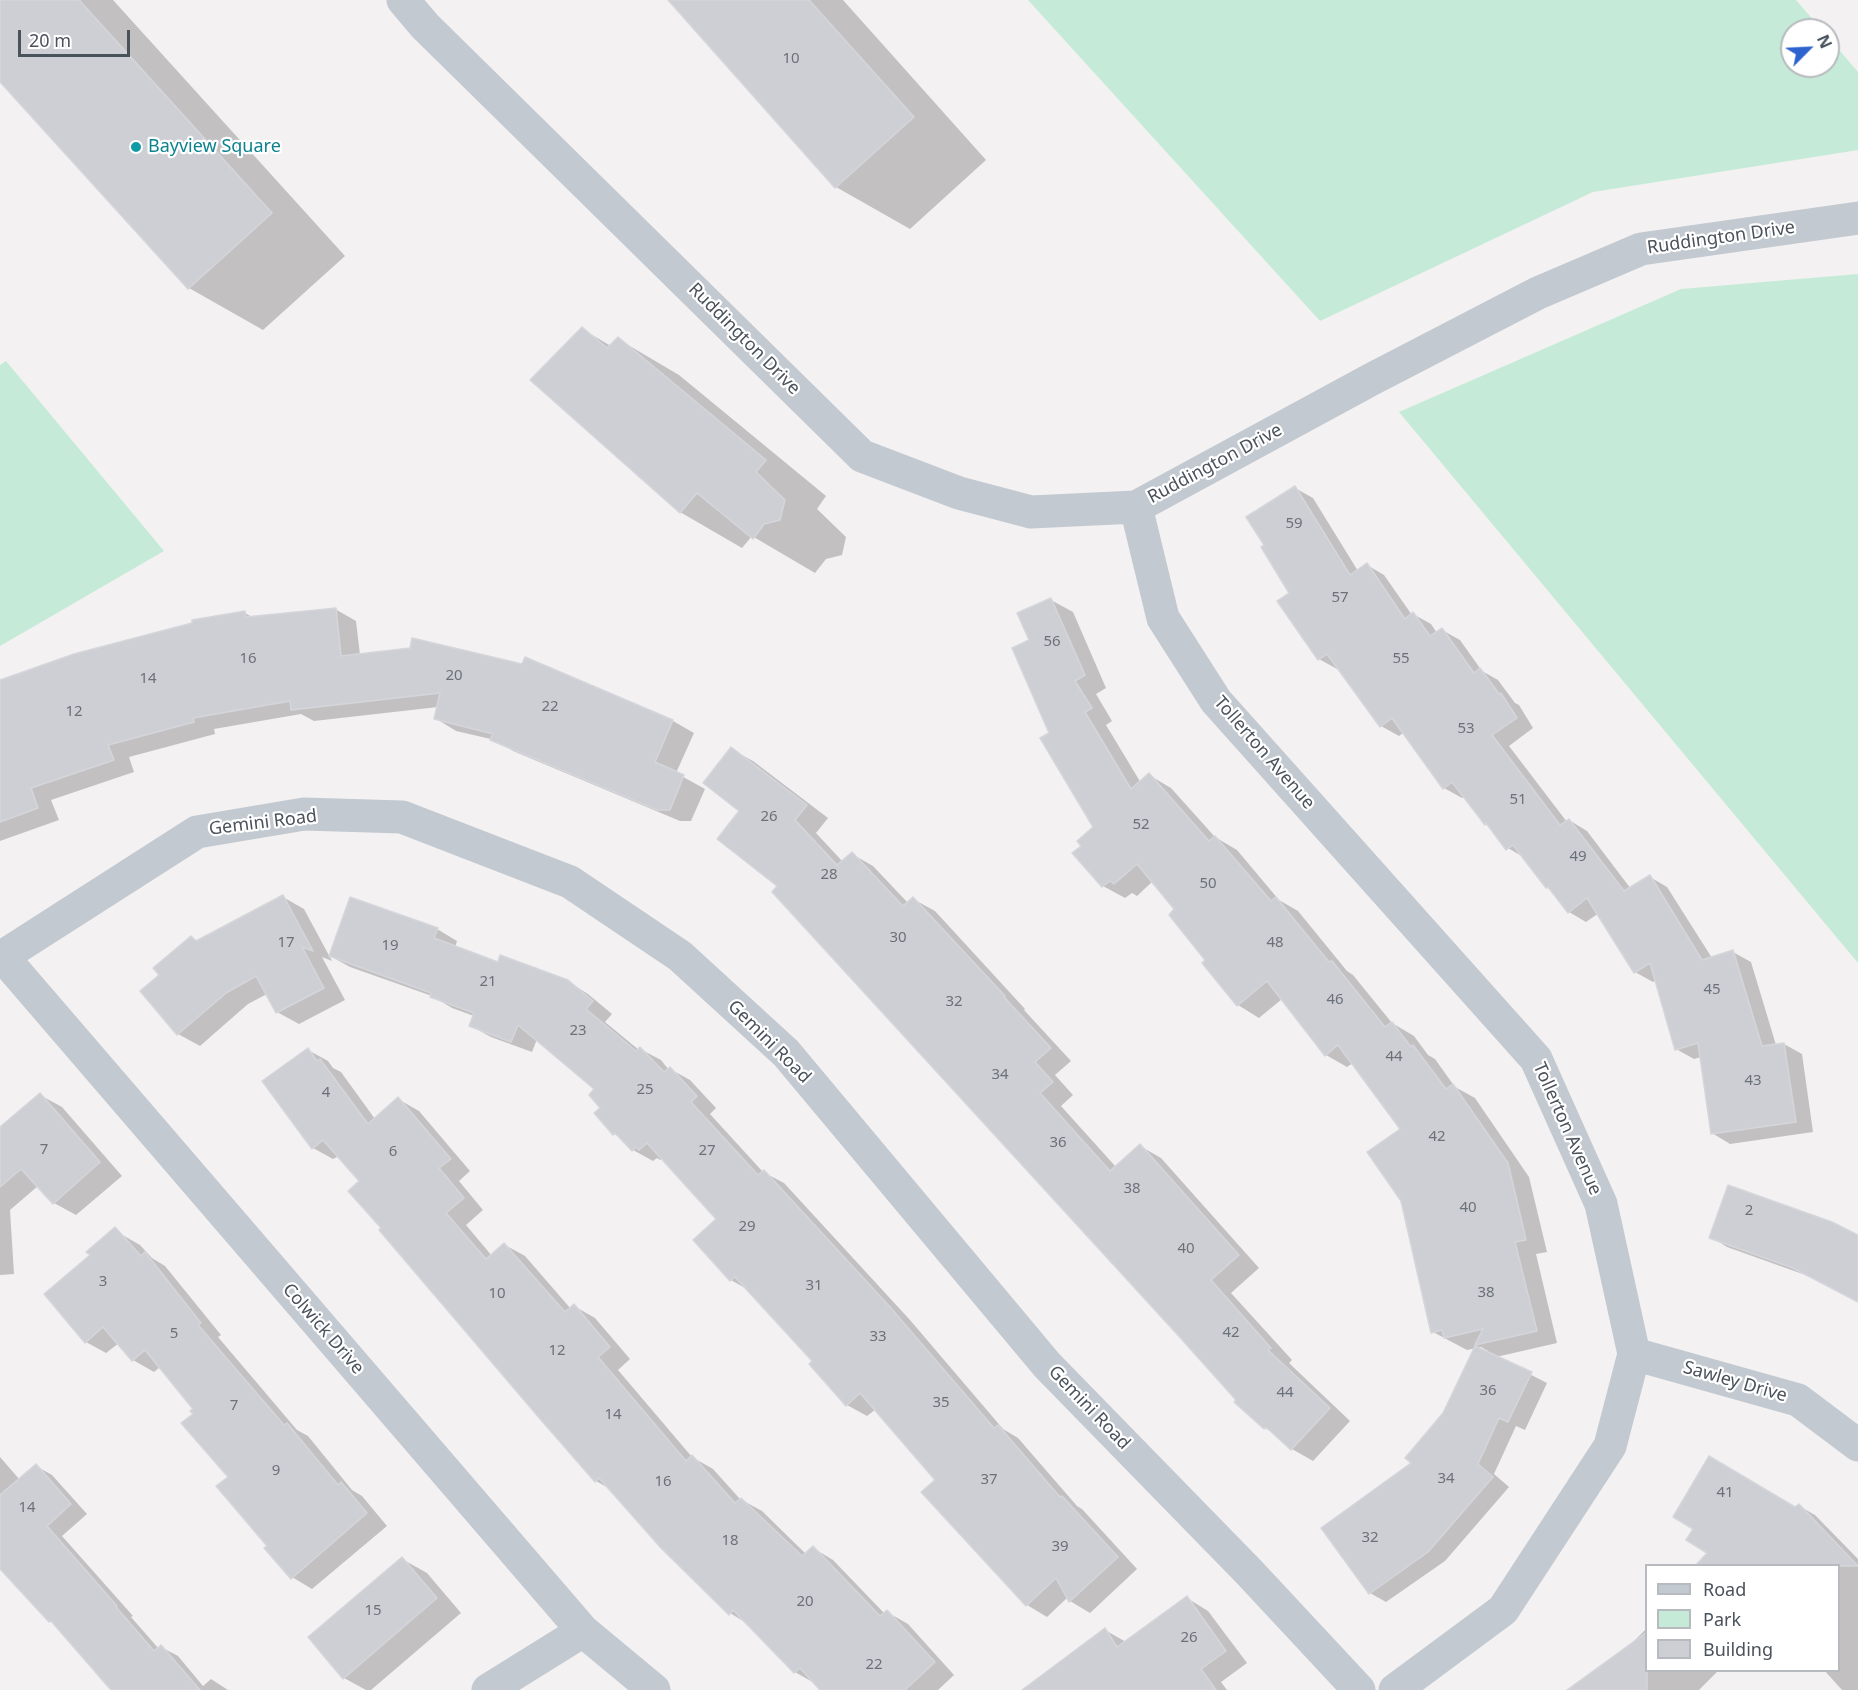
<!DOCTYPE html>
<html>
<head>
<meta charset="utf-8">
<style>
  body { margin:0 }
  #map { position:relative; width:1858px; height:1690px; overflow:hidden; background:#f3f1f1; font-family:"Noto Sans",sans-serif }
  canvas { display:block }
  .legend { position:absolute; left:1645px; top:1564px; width:195px; height:108px; box-sizing:border-box; background:#fff; border:2px solid #b7babe; margin:0; padding:8px 10px; list-style:none; font-size:18px; color:#4a525c }
  .legend li { display:flex; align-items:center; gap:12px; height:30px }
  .legend b { width:30px; border:2px solid #b7babe }
  .north { position:absolute; left:1780px; top:18px; width:60px; height:60px; box-sizing:border-box; background:#fff; border:2px solid #b7babe; border-radius:50%; rotate:66deg; font-size:16px; font-weight:700; line-height:24px; text-align:center; color:#4a525c }
  .north::after { content:''; display:block; margin:auto; width:21px; height:27px; background:#2e62cf; clip-path:polygon(50% 0,100% 100%,50% 72%,0 100%) }
  .scale { position:absolute; left:18px; top:30px; width:112px; height:27px; box-sizing:border-box; border:3px solid #4a525c; border-top:0; padding-left:8px; font-size:18px; line-height:21px; white-space:nowrap; color:#4a525c; -webkit-text-stroke:4px #fff; paint-order:stroke }
</style>
</head>
<body>
<div id="map">
<canvas width="1858" height="1690"></canvas>
<ul class="legend">
<li><b style="height:8px;background:#c3c9d0"></b>Road</li>
<li><b style="height:16px;background:#c5ebd8"></b>Park</li>
<li><b style="height:16px;background:#cecfd4"></b>Building</li>
</ul>
<div class="north">N</div>
<div class="scale">20 m</div>
</div>
<script>
const ctx = document.querySelector('canvas').getContext('2d');
ctx.lineJoin = 'round';
function fill(path, color) {
  ctx.fillStyle = color;
  ctx.fill(path, 'evenodd');
}
function shape(rows) {
  const path = new Path2D();
  for (const r of rows) {
    path.moveTo(r[0], r[1]);
    for (let i = 2; i < r.length; i += 2) path.lineTo(r[i], r[i + 1]);
  }
  return path;
}
function strokePath(path, color, width, dash) {
  ctx.strokeStyle = color;
  ctx.lineWidth = width;
  ctx.lineCap = dash ? 'butt' : 'round';
  ctx.setLineDash(dash || []);
  ctx.stroke(path);
}
function write(font, color, halo, rows, align = 'center') {
  ctx.font = font + ' "Noto Sans",sans-serif';
  ctx.lineWidth = 4.5;
  ctx.setLineDash([]);
  ctx.textBaseline = 'middle';
  ctx.strokeStyle = halo;
  ctx.fillStyle = color;
  for (const [text, x, y, turn = 0] of rows) {
    ctx.save();
    ctx.translate(x, y);
    ctx.rotate((+turn || 0) * Math.PI / 180);
    ctx.textAlign = isNaN(turn) ? turn : align;
    if (halo) ctx.strokeText(text, 0, 0);
    ctx.fillText(text, 0, 0);
    ctx.restore();
  }
}
const green = shape([
  [1028,0,1796,0,1822,30,1792,30,1792,66,1828,66,1828,37,1858,72,1858,150,1593,192,1320,321],
  [1858,274,1858,963,1399,412,1681,289],
  [6,361,164,551,0,646,0,365]
]);
const shadow = shape([
  [0,0,113,0,345,256,263,330,189,288,0,80],
  [670,0,843,0,986,160,910,229,836,187],
  [582,329,611,346,618,339,679,375,826,496,817,509,846,537,842,555,826,559,815,573,752,536,742,548,680,512],
  [1295,488,1313,498,1358,571,1367,565,1384,575,1412,615,1413,614,1431,624,1437,633,1442,630,1460,640,1482,671,1498,680,1515,703,1519,705,1533,728,1509,746,1567,822,1569,820,1587,831,1631,889,1650,877,1667,887,1712,958,1733,952,1751,962,1776,1045,1784,1044,1802,1054,1813,1132,1730,1144,1712,1133,1701,1057,1694,1059,1676,1049,1656,980,1653,982,1635,972,1599,913,1586,922,1569,912,1552,891,1547,887,1525,858,1508,848,1491,827,1486,824,1465,796,1462,798,1444,788,1404,732,1399,736,1381,726,1339,668,1337,669,1319,659],
  [1051,600,1073,612,1106,688,1096,694,1112,721,1106,725,1141,783,1149,775,1171,788,1215,837,1237,850,1279,900,1298,911,1347,971,1353,975,1392,1023,1414,1036,1428,1055,1435,1059,1455,1087,1475,1098,1529,1177,1547,1252,1536,1254,1557,1343,1496,1357,1547,1383,1525,1430,1516,1426,1494,1474,1509,1487,1445,1561,1386,1602,1370,1593,1413,1463,1444,1414,1488,1351,1481,1347,1467,1350,1433,1332,1402,1129,1353,1063,1347,1067,1326,1055,1282,999,1259,1018,1238,1005,1207,960,1177,910,1153,881,1137,896,1132,893,1125,898,1103,886,1074,853,1083,846,1095,827,1051,733,1031,641],
  [335,609,356,621,360,655,673,721,694,733,676,773,705,789,691,821,680,821,513,751,495,740,456,731,435,718,438,707,314,721,301,714,214,729,215,734,129,757,134,772,51,800,59,820,0,841,0,705,245,613,254,618],
  [731,749,753,761,828,818,816,833,843,862,852,854,873,866,908,903,913,899,935,911,1025,1009,1024,1010,1071,1061,1055,1075,1073,1095,1061,1106,1116,1167,1140,1146,1161,1158,1259,1268,1231,1293,1292,1360,1289,1363,1350,1421,1313,1461,1292,1449,1275,1434,1265,1428,1238,1400,780,886,741,811],
  [283,897,304,909,332,961,322,957,345,1000,299,1024,277,1012,267,994,248,1004,200,1046,178,1034,161,975,191,938,198,941],
  [437,929,457,941,455,947,499,964,567,981,588,994,612,1014,605,1022,639,1050,640,1049,661,1060,669,1070,670,1069,690,1080,716,1108,710,1114,763,1172,784,1183,910,1320,1003,1429,1018,1438,1077,1506,1082,1509,1137,1569,1090,1613,1070,1601,1068,1597,1047,1617,1027,1605,923,1492,937,1480,876,1409,867,1416,847,1405,814,1361,750,1291,731,1280,718,1219,663,1158,660,1160,657,1158,653,1161,633,1150,622,1138,614,1134,596,1114,603,1108,597,1089,537,1039,532,1052,491,1037,471,1026,474,1016,452,1008,432,996,350,967,330,956],
  [308,1050,328,1061,333,1068,341,1072,375,1119,398,1099,419,1111,470,1171,459,1181,483,1210,466,1225,492,1256,505,1245,525,1256,571,1309,574,1306,595,1318,630,1359,618,1370,692,1457,713,1469,740,1499,762,1511,806,1554,813,1548,833,1560,885,1614,887,1612,908,1624,954,1675,938,1690,822,1690,816,1684,795,1672,748,1624,730,1613,612,1490,596,1481,383,1228,361,1182,339,1156,333,1159,313,1148],
  [40,1095,62,1107,122,1176,76,1215,54,1203,38,1186,10,1210,14,1274,0,1275,0,1129],
  [119,1233,140,1245,152,1258,165,1266,221,1335,218,1337,297,1430,308,1436,352,1490,362,1496,387,1526,312,1589,292,1577,269,1546,195,1414,195,1409,160,1367,154,1372,133,1360,119,1343,106,1353,86,1342],
  [1711,1237,1858,1237,1858,1301,1811,1277,1727,1247],
  [0,1457,20,1480,36,1466,52,1475,87,1514,62,1536,133,1616,131,1617,159,1649,161,1647,178,1656,203,1686,211,1679,228,1690,113,1690,55,1624,50,1621,0,1555],
  [1799,1506,1815,1515,1858,1559,1858,1690,1842,1690,1824,1670,1838,1670,1838,1566,1796,1509],
  [402,1559,427,1573,461,1613,371,1690,366,1690,344,1678],
  [1187,1598,1208,1611,1247,1663,1221,1682,1227,1690,1024,1690,1105,1630,1126,1642],
  [1646,1629,1646,1670,1719,1670,1699,1690,1575,1690,1627,1648]
]);
const building = shape([
  [0,0,79,0,272,213,188,289,0,82,0,0],
  [668,0,809,0,914,117,835,188,668,0],
  [582,327,607,348,618,337,766,460,756,472,785,500,780,520,764,524,753,539,697,493,680,513,530,380,582,327],
  [1295,486,1350,575,1367,563,1405,619,1413,612,1430,636,1442,628,1474,673,1480,668,1500,695,1501,693,1517,718,1492,735,1560,825,1569,819,1624,891,1650,875,1702,960,1733,950,1762,1046,1784,1043,1796,1122,1711,1134,1698,1043,1675,1050,1650,963,1634,973,1587,898,1568,913,1548,887,1546,888,1513,845,1506,850,1486,823,1485,825,1452,782,1443,789,1392,718,1380,727,1327,654,1318,660,1277,601,1289,593,1261,547,1264,545,1246,517,1295,486],
  [1051,598,1085,675,1075,681,1092,708,1085,712,1131,789,1149,773,1209,841,1215,836,1271,901,1276,897,1329,962,1332,961,1385,1027,1392,1022,1411,1047,1413,1045,1446,1089,1453,1084,1508,1163,1526,1240,1515,1242,1537,1331,1475,1345,1483,1329,1444,1338,1442,1330,1431,1333,1401,1201,1367,1152,1400,1129,1338,1045,1325,1056,1267,981,1237,1006,1202,963,1205,960,1169,915,1174,909,1137,864,1114,884,1110,881,1102,887,1072,853,1081,846,1077,841,1093,827,1040,738,1049,733,1012,648,1029,640,1017,613,1051,598],
  [336,608,341,656,410,648,412,638,522,664,525,657,673,720,655,762,684,775,670,810,657,810,490,740,493,734,434,719,440,693,291,710,290,701,193,718,194,722,108,745,114,760,31,788,38,808,0,822,0,680,74,654,192,623,192,620,245,611,246,617,336,608],
  [731,747,807,805,795,820,837,865,852,852,903,906,913,897,1005,996,1004,997,1051,1048,1035,1062,1053,1082,1040,1093,1110,1171,1140,1144,1239,1255,1211,1280,1271,1348,1268,1350,1330,1408,1291,1450,1266,1427,1264,1429,1234,1402,1236,1400,1176,1333,772,892,777,886,717,839,739,811,703,783,731,747],
  [283,895,313,951,302,947,324,988,276,1013,256,976,226,993,177,1035,140,991,159,975,153,968,191,936,196,941,283,895],
  [350,897,438,928,434,938,498,962,500,955,568,980,593,1001,586,1009,636,1051,640,1047,664,1072,670,1067,697,1096,691,1102,758,1175,764,1170,890,1307,994,1428,998,1425,1060,1497,1062,1496,1118,1557,1069,1602,1056,1578,1026,1606,921,1492,935,1480,860,1393,846,1406,809,1364,812,1361,735,1277,730,1281,693,1240,716,1219,647,1143,639,1150,636,1147,632,1151,615,1133,613,1135,594,1113,600,1108,589,1095,594,1089,518,1025,511,1042,469,1026,474,1013,430,997,431,993,329,956,350,897],
  [308,1048,317,1061,320,1059,368,1124,398,1097,451,1159,439,1168,464,1198,446,1213,486,1259,504,1243,565,1312,574,1304,610,1347,598,1357,686,1461,692,1455,735,1503,741,1498,802,1556,813,1546,880,1616,887,1610,935,1662,905,1690,820,1690,800,1668,794,1673,733,1610,729,1615,661,1548,599,1478,595,1482,541,1420,379,1230,381,1228,348,1191,359,1181,323,1140,312,1149,262,1081,308,1048],
  [40,1093,100,1162,53,1204,21,1169,0,1187,0,1127,40,1093],
  [1728,1185,1832,1222,1858,1235,1858,1302,1793,1268,1709,1238,1728,1185],
  [115,1227,141,1256,145,1252,201,1323,198,1325,284,1425,287,1423,338,1485,341,1482,367,1513,291,1579,264,1548,267,1546,216,1486,228,1477,181,1423,193,1414,190,1411,193,1409,145,1350,132,1361,103,1327,85,1343,44,1294,90,1255,86,1252,115,1227],
  [1475,1346,1532,1372,1508,1422,1499,1418,1478,1464,1493,1477,1428,1552,1369,1594,1321,1528,1411,1463,1405,1458,1443,1413,1475,1346],
  [1709,1456,1795,1507,1799,1504,1858,1566,1695,1566,1707,1553,1686,1540,1693,1529,1673,1517,1709,1456],
  [36,1464,71,1504,47,1526,117,1606,116,1607,154,1651,161,1645,200,1690,111,1690,51,1621,49,1622,0,1569,0,1495,36,1464],
  [402,1557,437,1598,343,1679,308,1637,402,1557],
  [1187,1596,1226,1651,1201,1669,1216,1690,1022,1690,1105,1628,1117,1647,1187,1596],
  [1647,1632,1647,1690,1567,1690,1647,1632]
]);
const street = shape([
  [403,0,425,26,862,456,959,493,1031,512,1136,507,1372,379,1538,293,1641,249,1858,218],
  [1136,507,1163,618,1216,701,1536,1059,1601,1204,1634,1354,1610,1446,1503,1610,1395,1690],
  [3,957,583,1631,654,1690],
  [0,958,197,832,304,814,402,817,570,882,680,956,786,1053,1047,1365,1249,1572,1359,1690],
  [1634,1354,1798,1400,1858,1445],
  [488,1690,583,1631]
]);
const markers = [
  [136,147,6,"#0f9aa8"]
];
const numberNames = [
  ["10",791,59],
  ["59",1294,524],
  ["57",1340,598],
  ["56",1052,642],
  ["16",248,659],
  ["55",1401,659],
  ["20",454,676],
  ["14",148,679],
  ["22",550,707],
  ["12",74,712],
  ["53",1466,729],
  ["51",1518,800],
  ["26",769,817],
  ["52",1141,825],
  ["49",1578,857],
  ["28",829,875],
  ["50",1208,884],
  ["30",898,938],
  ["17",286,943],
  ["48",1275,943],
  ["19",390,946],
  ["21",488,982],
  ["45",1712,990],
  ["46",1335,1000],
  ["32",954,1002],
  ["23",578,1031],
  ["44",1394,1057],
  ["34",1000,1075],
  ["43",1753,1081],
  ["25",645,1090],
  ["4",326,1093],
  ["42",1437,1137],
  ["36",1058,1143],
  ["7",44,1150],
  ["27",707,1151],
  ["6",393,1152],
  ["38",1132,1189],
  ["40",1468,1208],
  ["2",1749,1211],
  ["29",747,1227],
  ["40",1186,1249],
  ["3",103,1282],
  ["31",814,1286],
  ["38",1486,1293],
  ["10",497,1294],
  ["42",1231,1333],
  ["5",174,1334],
  ["33",878,1337],
  ["12",557,1351],
  ["36",1488,1391],
  ["44",1285,1393],
  ["35",941,1403],
  ["7",234,1406],
  ["14",613,1415],
  ["9",276,1471],
  ["34",1446,1479],
  ["37",989,1480],
  ["16",663,1482],
  ["41",1725,1493],
  ["14",27,1508],
  ["32",1370,1538],
  ["18",730,1541],
  ["39",1060,1547],
  ["20",805,1602],
  ["15",373,1611],
  ["26",1189,1638],
  ["22",874,1665]
];
const cultureNames = [
  ["Bayview Square",148,147]
];
const streetNames = [
  ["Ruddington Drive",1721,238,-8],
  ["Ruddington Drive",744,339,45],
  ["Ruddington Drive",1215,464,-28],
  ["Tollerton Avenue",1264,753,49],
  ["Gemini Road",263,823,-7],
  ["Gemini Road",769,1042,45],
  ["Tollerton Avenue",1567,1129,66],
  ["Colwick Drive",323,1329,49],
  ["Sawley Drive",1735,1382,16],
  ["Gemini Road",1089,1408,46]
];
fill(green, '#c5ebd8');
fill(shadow, '#0003');
fill(building, '#cecfd4');
strokePath(building, '#d5d6db', 1.5);
strokePath(street, '#c3c9d0', 33);
for (const [x, y, r, color] of markers) {
  const dot = new Path2D();
  dot.arc(x, y, r, 0, 2 * Math.PI);
  ctx.fillStyle = color;
  ctx.fill(dot);
  strokePath(dot, '#fff', 2);
}
write('15px', '#6b717a', null, numberNames);
write('18px', '#0d838f', '#fff', cultureNames, 'left');
write('18px', '#4a525c', '#fff', streetNames);
</script>
</body>
</html>
